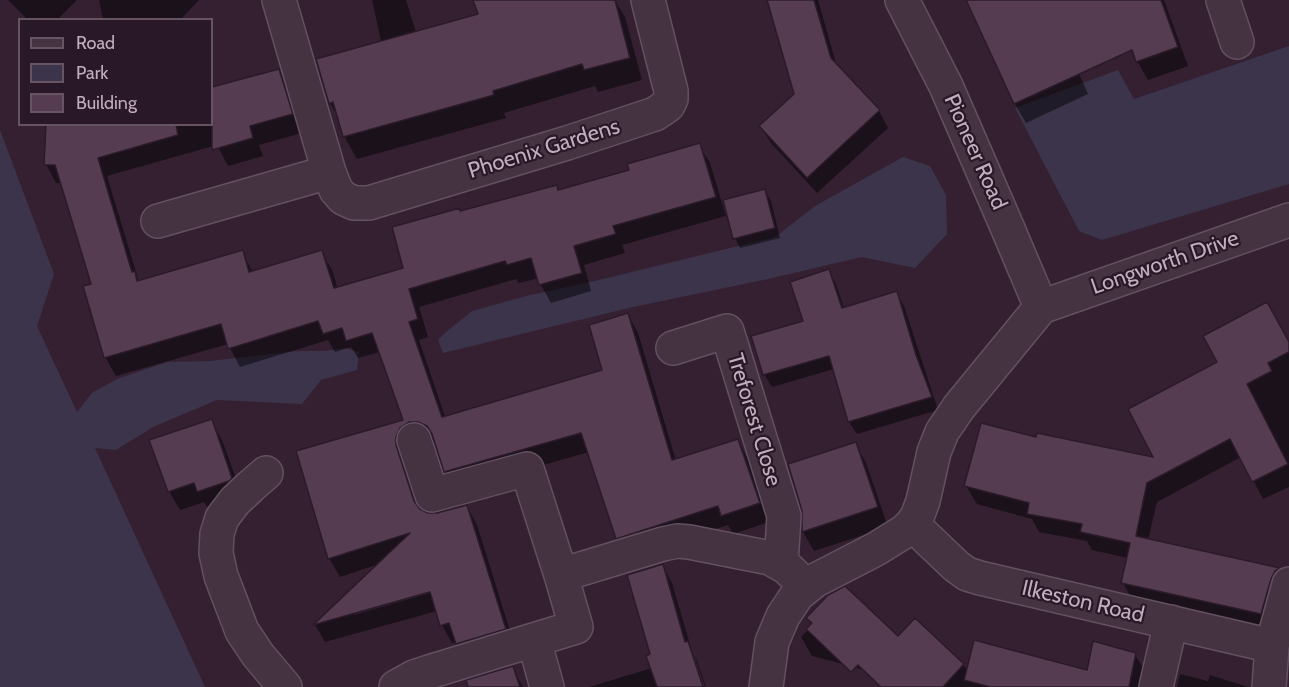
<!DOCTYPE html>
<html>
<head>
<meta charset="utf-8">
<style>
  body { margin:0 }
  #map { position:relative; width:1289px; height:687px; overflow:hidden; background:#342031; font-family:Cabin,sans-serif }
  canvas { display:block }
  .legend { position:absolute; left:18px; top:18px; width:195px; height:108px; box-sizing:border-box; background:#291827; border:2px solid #665463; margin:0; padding:8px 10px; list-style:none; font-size:18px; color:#c2adbe }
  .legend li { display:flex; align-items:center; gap:12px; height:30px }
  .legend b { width:30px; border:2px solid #665463 }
</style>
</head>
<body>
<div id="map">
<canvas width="1289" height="687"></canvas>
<ul class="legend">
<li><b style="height:8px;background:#453342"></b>Road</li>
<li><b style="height:16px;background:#3c344b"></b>Park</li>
<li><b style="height:16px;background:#553c51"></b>Building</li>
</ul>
</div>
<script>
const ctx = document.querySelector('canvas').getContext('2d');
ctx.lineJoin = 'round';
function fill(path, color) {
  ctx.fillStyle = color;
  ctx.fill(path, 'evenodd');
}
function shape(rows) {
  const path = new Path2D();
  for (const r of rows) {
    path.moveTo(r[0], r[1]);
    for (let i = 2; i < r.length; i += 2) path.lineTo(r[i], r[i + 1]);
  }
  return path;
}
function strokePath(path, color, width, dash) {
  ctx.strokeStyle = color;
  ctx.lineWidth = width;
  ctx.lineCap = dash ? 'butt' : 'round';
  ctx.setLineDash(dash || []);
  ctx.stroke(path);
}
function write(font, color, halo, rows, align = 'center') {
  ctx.font = font + ' Cabin,sans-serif';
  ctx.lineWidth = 4.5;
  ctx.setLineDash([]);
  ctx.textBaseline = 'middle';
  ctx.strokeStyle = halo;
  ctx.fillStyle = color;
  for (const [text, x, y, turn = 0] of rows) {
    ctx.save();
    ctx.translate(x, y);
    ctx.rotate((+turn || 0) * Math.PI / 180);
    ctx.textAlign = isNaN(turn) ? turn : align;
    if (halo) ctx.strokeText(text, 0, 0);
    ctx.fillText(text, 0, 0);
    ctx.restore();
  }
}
const green = shape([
  [1289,46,1289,184,1102,240,1079,231,1015,108,1118,70,1134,99],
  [0,130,54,274,37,326,77,412,92,393,117,379,167,362,210,361,297,351,325,351,345,348,359,352,357,370,321,380,302,404,217,400,153,427,116,450,95,448,205,687,0,687],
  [903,157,930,166,946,195,947,234,915,268,862,257,768,279,633,307,443,353,438,340,446,332,472,311,526,296,599,280,775,237,815,206]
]);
const shadow = shape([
  [8,0,77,0,57,20,28,20],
  [99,0,199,0,180,20,103,20],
  [372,0,406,0,416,32,480,15,475,0,615,0,625,17,642,80,598,92,595,86,504,113,506,118,357,159,344,136,340,120,330,103,381,41],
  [769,0,818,0,837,67,879,111,888,128,817,193,771,143,761,127,796,95],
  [967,0,1046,0,1088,94,1026,123,1015,104],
  [1116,0,1164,0,1188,66,1148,80,1137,61],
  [279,70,289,89,302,133,259,145,263,156,228,166,217,145,107,176,139,282,242,252,253,273,321,252,332,270,338,289,405,269,461,213,556,187,559,192,630,171,699,145,710,163,726,216,622,245,625,253,584,265,591,291,551,303,541,285,539,278,519,283,516,279,419,307,428,337,419,340,445,417,604,371,628,315,638,333,676,461,738,441,748,459,769,522,733,534,728,525,627,557,617,538,589,452,456,490,446,472,436,443,430,440,406,465,421,511,428,515,437,515,467,507,477,525,515,647,468,662,457,642,452,643,442,625,437,611,325,642,315,625,379,564,340,577,329,558,298,452,405,421,380,352,358,358,351,347,335,352,328,340,240,367,228,344,116,376,105,357,93,285,62,183,56,183,46,164,47,124,212,124,212,89],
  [436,588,437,591,354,615,358,610],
  [765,191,771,201,780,238,740,248,735,238],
  [829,271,836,284,844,308,896,293,904,306,938,410,857,434,849,422,834,369,772,387,764,374,805,322],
  [1289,344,1289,487,1263,499,1241,457,1157,502,1148,540,1261,565,1271,583,1268,584,1276,598,1269,631,1133,601,1123,583,1128,558,1092,550,1087,541,1039,532,1032,519,977,504,966,486,1037,438,1156,459],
  [211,421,222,440,243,498,209,510,204,502,180,510,169,491],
  [855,444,866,463,888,527,814,551,803,532,804,511],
  [662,565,672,583,691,648,688,648,701,687,589,687,652,668],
  [808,618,898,639,915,620,968,670,1088,672,1135,655,1153,683,1152,687,930,687,812,656,801,637,812,625],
  [694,655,697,661,706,687,705,687],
  [512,668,523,687,470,687],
  [1180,674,1208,681,1210,675,1248,687,1177,687]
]);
const building = shape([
  [473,0,615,0,630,58,584,70,582,64,493,91,494,95,343,137,333,102,329,104,316,59,478,14,473,0],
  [767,0,814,0,831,58,880,110,807,178,759,126,794,94,767,0],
  [966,0,1161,0,1178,47,1136,62,1132,50,1014,104,966,0],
  [279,69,293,114,250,126,253,138,212,150,212,87,279,69],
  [46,124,176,124,178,135,98,158,132,272,135,271,137,281,243,250,249,272,322,250,334,288,403,268,392,227,460,208,460,211,557,185,558,190,629,170,627,164,700,143,716,197,613,226,616,234,574,246,582,273,539,285,531,258,507,265,505,261,409,289,418,319,409,322,442,417,602,370,589,325,628,313,672,460,738,439,760,503,721,516,718,506,616,539,581,433,444,472,432,434,427,426,418,422,409,422,400,428,396,437,396,445,414,501,420,509,428,513,437,513,467,505,506,629,456,644,449,623,440,626,430,592,313,625,410,533,328,559,296,451,403,420,372,333,346,341,342,328,323,334,318,321,228,349,221,324,104,358,83,286,91,284,55,165,44,165,46,124],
  [765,189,775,228,733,239,723,200,765,189],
  [829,269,842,308,897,291,916,355,932,397,848,422,829,356,763,375,751,336,803,321,790,282,829,269],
  [1267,302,1289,342,1289,352,1268,363,1272,371,1247,384,1288,464,1252,482,1230,439,1147,483,1136,536,1280,568,1275,571,1271,579,1261,614,1121,583,1130,543,1080,532,1082,524,1027,514,1029,503,964,486,981,423,1036,437,1037,433,1153,457,1128,409,1217,362,1203,336,1267,302],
  [212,419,232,478,229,481,197,492,194,483,168,492,149,440,212,419],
  [856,442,878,507,802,532,802,511,788,464,856,442],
  [663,564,685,642,688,641,703,687,657,687,646,656,650,654,627,575,663,564],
  [845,586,898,636,915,618,964,664,943,687,881,687,858,665,851,672,806,629,812,623,806,618,828,595,845,586],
  [974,640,1087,670,1093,641,1136,653,1129,687,990,687,964,680,974,640],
  [513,666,520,687,468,687,466,680,513,666]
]);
const minor = shape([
  [279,0,329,172,336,190,343,198,354,203,369,203,567,143,655,114,661,110,668,105,671,99,671,91,648,0],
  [902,0,946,86,1005,222,1041,307],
  [1223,0,1237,42],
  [158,221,329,172],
  [1041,307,1289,220],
  [673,348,727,331,784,516,781,564],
  [414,440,432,495,527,469,561,575],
  [266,473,251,486,235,501,222,518,217,534,216,553,221,576,242,631,258,655,285,687],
  [912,524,956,566,967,574,980,578,1272,646,1289,584],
  [534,640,547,687],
  [396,687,414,677,429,672,576,627,561,575,663,544,677,541,689,542,770,558,786,567,806,586],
  [766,687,772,642,783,616,797,595,814,581,876,549,905,531,912,524,917,517,923,501,934,452,942,432,959,407,1041,307],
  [1156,687,1171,622],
  [1269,687,1272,646]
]);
const streetNames = [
  ["Phoenix Gardens",544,149,-17],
  ["Pioneer Road",975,152,66],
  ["Longworth Drive",1165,263,-19],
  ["Treforest Close",754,420,73],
  ["Ilkeston Road",1083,602,13]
];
fill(green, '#3c344b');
fill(shadow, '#0007');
fill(building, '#553c51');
strokePath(building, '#2b1a29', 1.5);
strokePath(minor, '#635060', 36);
strokePath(minor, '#453342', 33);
write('22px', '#c2adbe', '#291827', streetNames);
</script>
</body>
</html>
